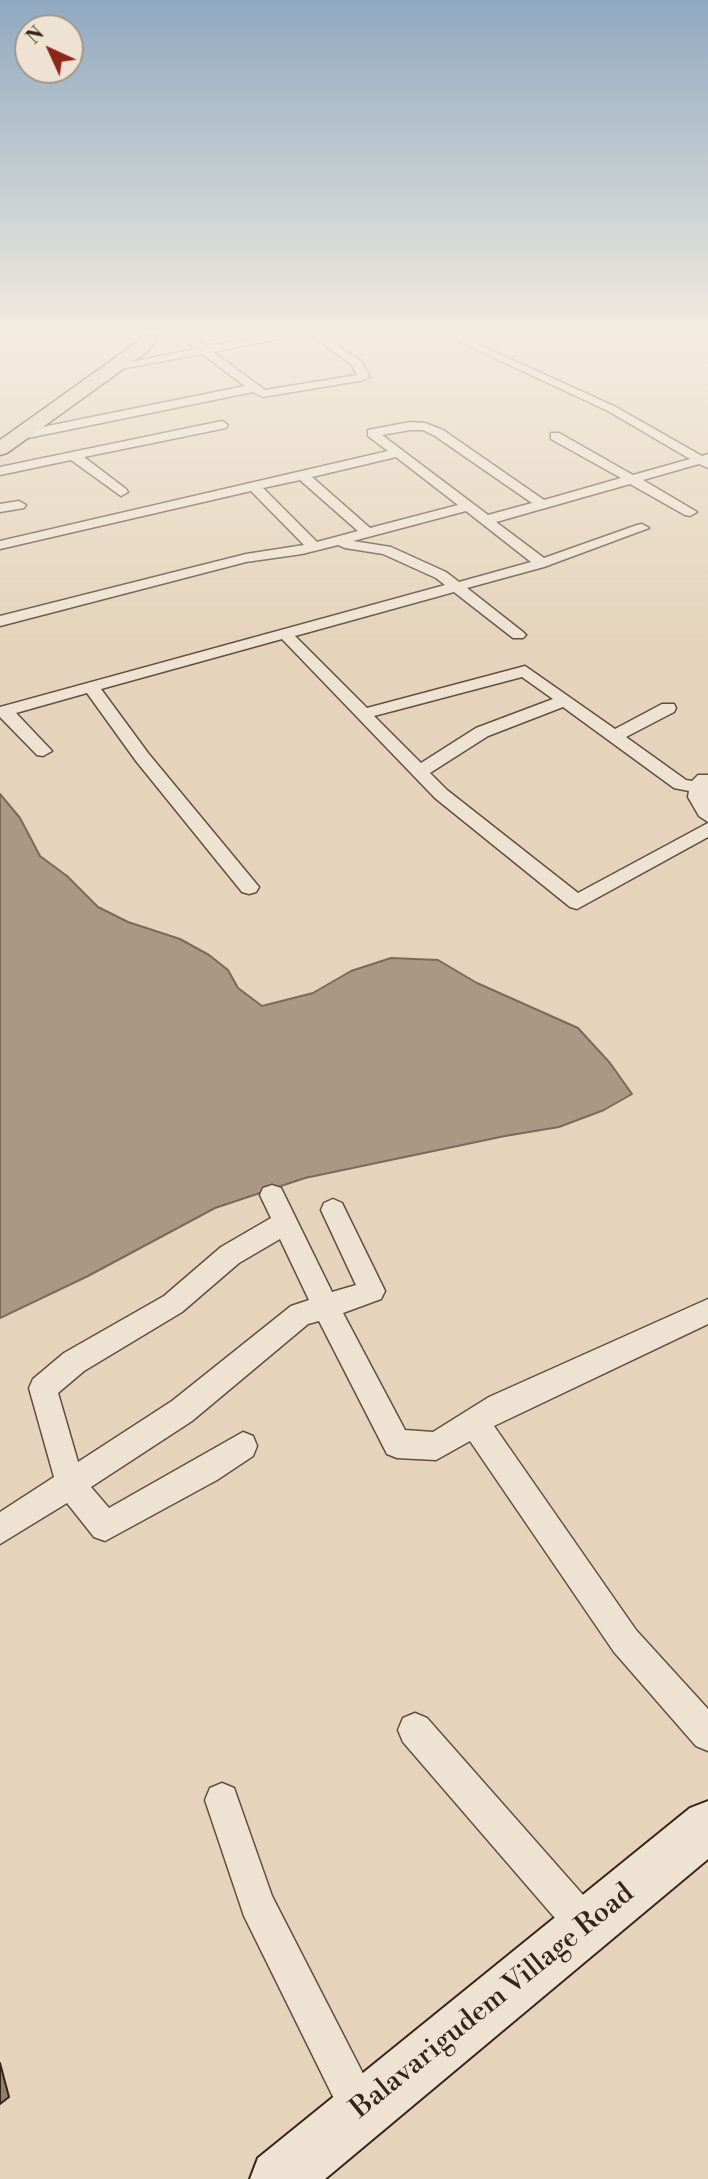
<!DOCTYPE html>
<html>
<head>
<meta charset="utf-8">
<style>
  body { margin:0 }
  #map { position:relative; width:708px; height:2179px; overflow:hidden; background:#e5d4bb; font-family:"Libre Bodoni",serif }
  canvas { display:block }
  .north { position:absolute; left:14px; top:14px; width:70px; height:70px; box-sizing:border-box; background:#eee3d3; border:2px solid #a49689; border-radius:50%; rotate:315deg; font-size:19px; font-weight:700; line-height:28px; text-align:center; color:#362319 }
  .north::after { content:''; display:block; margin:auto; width:24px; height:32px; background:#8f2418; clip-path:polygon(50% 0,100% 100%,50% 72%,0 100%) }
</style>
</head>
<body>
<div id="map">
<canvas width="708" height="2179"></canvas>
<div class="north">N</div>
</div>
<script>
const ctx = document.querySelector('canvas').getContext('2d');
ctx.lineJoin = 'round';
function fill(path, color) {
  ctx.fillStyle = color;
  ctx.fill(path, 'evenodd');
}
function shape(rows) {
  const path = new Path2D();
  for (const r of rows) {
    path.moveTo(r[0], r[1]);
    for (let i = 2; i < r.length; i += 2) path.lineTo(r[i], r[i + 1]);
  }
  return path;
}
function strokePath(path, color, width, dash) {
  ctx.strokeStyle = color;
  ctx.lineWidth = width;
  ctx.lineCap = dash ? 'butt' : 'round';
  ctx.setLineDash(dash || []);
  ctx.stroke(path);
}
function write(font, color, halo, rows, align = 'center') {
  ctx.font = font + ' "Libre Bodoni",serif';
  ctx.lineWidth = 5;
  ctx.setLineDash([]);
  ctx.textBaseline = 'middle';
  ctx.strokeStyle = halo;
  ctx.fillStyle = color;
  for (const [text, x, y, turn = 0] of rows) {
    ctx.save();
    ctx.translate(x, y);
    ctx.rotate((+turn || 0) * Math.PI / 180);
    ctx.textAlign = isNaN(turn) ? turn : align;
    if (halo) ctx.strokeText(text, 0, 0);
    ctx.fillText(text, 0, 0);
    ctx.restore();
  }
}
const water = shape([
  [0,794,20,818,40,856,67,876,98,907,128,922,180,939,209,955,228,970,238,988,262,1006,313,993,351,971,391,958,438,960,477,983,578,1028,610,1063,632,1094,604,1110,559,1127,505,1136,305,1178,215,1208,88,1276,0,1318,0,794]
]);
const building = shape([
  [0,2063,9,2097,0,2104,0,2063]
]);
const street = shape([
  [180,336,191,336,206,346,264,336,284,336,279,339,213,352,265,390,357,375,352,365,312,336,323,336,361,361,370,377,364,380,263,397,253,392,18,440,12,436,18,432,245,386,202,354,114,370,108,367,195,349,180,336],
  [447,336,460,336,616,407,702,456,708,454,708,468,699,464,643,480,697,512,690,516,685,515,630,484,496,522,544,558,637,525,642,524,649,528,544,567,467,588,523,632,526,635,523,638,513,638,454,592,295,636,367,708,525,666,615,729,662,704,674,704,676,708,674,712,626,737,686,780,692,781,698,775,708,775,708,822,699,816,688,797,689,791,674,788,563,707,488,736,430,773,447,790,578,893,708,823,708,837,577,909,570,907,435,798,282,639,101,689,148,753,259,887,256,892,249,894,242,892,136,761,87,693,16,713,52,751,43,756,37,755,0,717,0,707,445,585,436,578,383,554,345,548,338,545,302,554,246,562,0,626,0,616,246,554,304,545,251,491,0,549,0,541,388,451,368,436,368,430,410,422,425,423,443,430,544,500,621,478,551,439,551,433,559,433,633,475,690,459,608,411,447,336],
  [410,430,423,430,435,436,532,503,488,515,382,435,410,430],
  [396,457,458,505,370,528,312,477,396,457],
  [300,480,358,531,317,542,263,488,300,480],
  [466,511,531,562,459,582,446,572,391,547,353,541,466,511],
  [522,677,553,699,476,728,421,763,374,716,522,677],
  [222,421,228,425,226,428,84,457,126,489,128,492,121,496,71,460,0,475,0,467,222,421],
  [19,501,26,505,24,508,0,512,0,504,19,501],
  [272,1185,281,1188,332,1292,356,1285,321,1210,324,1203,333,1199,342,1203,385,1291,381,1299,343,1313,405,1430,433,1432,489,1397,708,1299,708,1324,494,1426,636,1630,708,1709,708,1751,696,1746,614,1652,470,1441,436,1460,397,1458,387,1454,319,1321,308,1324,192,1421,91,1487,109,1508,243,1432,253,1436,257,1446,253,1456,217,1480,105,1541,94,1537,67,1503,0,1544,0,1512,54,1477,29,1388,33,1379,64,1353,164,1296,221,1247,271,1218,260,1195,263,1188,272,1185],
  [280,1239,309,1300,291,1306,172,1401,78,1462,58,1393,84,1371,182,1312,239,1263,280,1239],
  [415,1713,427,1718,599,1913,604,1926,599,1939,586,1944,573,1939,403,1742,398,1730,403,1718,415,1713],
  [222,1783,234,1788,272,1896,375,2097,381,2111,375,2125,361,2131,347,2125,244,1916,205,1800,210,1788,222,1783]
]);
const secondary = shape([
  [708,1801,708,1859,325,2179,250,2179,258,2158,690,1808,708,1801]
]);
const primary = shape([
  [142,336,159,336,148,351,7,453,0,455,0,440,136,343,142,336]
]);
const nearStreetnames = [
  ["Balavarigudem Village Road",493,2002,-39]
];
fill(water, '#aa9884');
strokePath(water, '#7c6959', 2);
fill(building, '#917f6d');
strokePath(building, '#362319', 2);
strokePath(street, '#624f42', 3);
strokePath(secondary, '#362319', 4);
strokePath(primary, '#362319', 3);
fill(street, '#eee3d3');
fill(secondary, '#eee3d3');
fill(primary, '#e5d4bb');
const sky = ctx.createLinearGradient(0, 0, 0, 641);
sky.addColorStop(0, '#8fa9c0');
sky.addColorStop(0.52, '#f3ece0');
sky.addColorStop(1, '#f3ece000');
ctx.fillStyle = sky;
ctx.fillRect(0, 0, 708, 641);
write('28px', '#362319', '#eee3d3', nearStreetnames);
</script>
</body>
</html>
